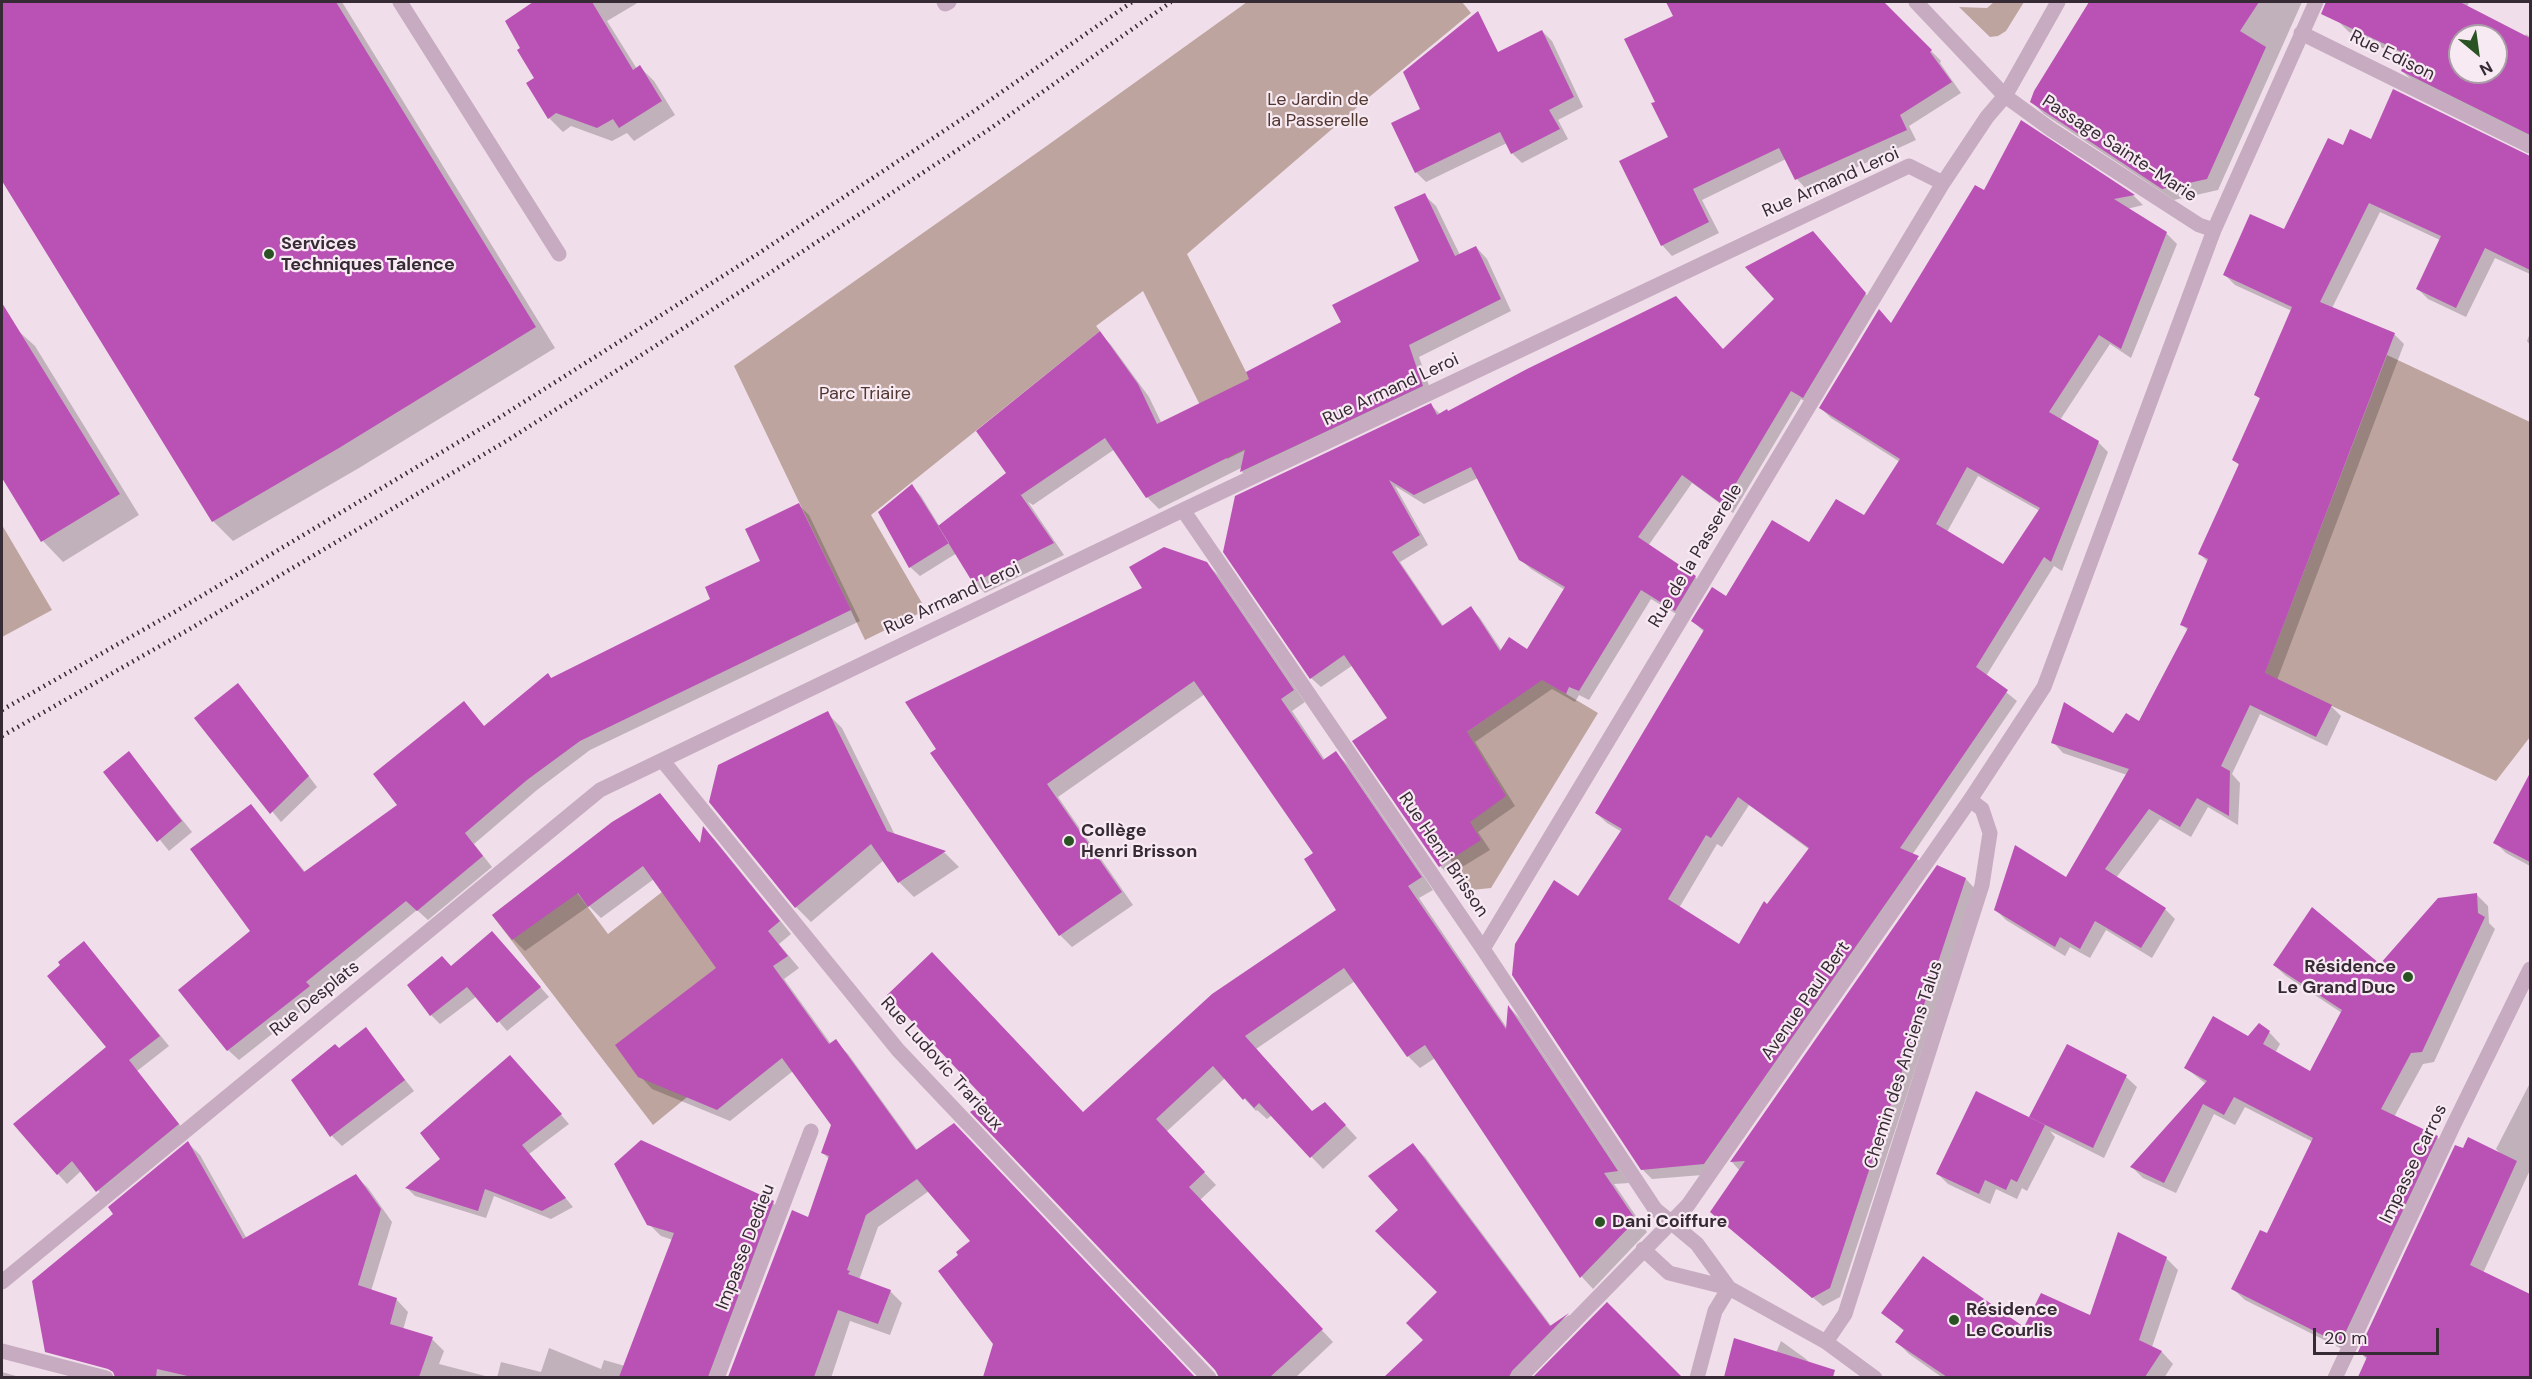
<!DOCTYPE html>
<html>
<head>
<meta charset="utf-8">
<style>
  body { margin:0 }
  #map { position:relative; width:2532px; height:1379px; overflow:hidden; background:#f0deea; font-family:"DM Sans",sans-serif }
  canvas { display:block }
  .frame { position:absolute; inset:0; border:3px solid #362a34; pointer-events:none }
  .north { position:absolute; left:2448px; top:24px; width:60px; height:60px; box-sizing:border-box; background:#f8eaf3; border:2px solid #aa9da7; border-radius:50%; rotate:151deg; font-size:16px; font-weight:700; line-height:24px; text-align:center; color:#362a34 }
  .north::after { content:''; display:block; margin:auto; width:21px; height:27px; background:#295323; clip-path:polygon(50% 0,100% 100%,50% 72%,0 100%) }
  .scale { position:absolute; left:2313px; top:1328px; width:126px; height:27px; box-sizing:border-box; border:3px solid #362a34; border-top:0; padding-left:8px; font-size:18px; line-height:21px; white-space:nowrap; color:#362a34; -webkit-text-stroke:4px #f8eaf3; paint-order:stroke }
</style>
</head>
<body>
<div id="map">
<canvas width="2532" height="1379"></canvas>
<div class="frame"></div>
<div class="north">N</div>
<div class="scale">20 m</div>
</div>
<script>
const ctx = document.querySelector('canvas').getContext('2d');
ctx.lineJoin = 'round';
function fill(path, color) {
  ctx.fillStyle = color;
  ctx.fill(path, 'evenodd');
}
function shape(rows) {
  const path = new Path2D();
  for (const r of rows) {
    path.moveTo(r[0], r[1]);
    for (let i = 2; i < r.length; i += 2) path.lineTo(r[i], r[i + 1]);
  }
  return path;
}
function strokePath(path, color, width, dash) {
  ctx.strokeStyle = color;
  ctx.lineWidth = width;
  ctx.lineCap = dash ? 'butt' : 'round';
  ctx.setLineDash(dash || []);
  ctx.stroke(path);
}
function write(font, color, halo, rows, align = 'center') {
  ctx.font = font + ' "DM Sans",sans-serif';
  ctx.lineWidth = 4.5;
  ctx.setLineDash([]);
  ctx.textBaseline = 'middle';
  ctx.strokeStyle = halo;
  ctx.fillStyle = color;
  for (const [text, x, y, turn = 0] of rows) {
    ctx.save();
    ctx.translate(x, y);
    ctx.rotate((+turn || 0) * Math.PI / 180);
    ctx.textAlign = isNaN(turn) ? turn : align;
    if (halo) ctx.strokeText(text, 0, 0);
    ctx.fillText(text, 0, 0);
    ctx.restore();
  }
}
const green = shape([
  [1247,2,1462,2,1471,13,1368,98,1187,254,1277,434,1227,459,1143,291,1096,326,1100,331,871,515,926,610,865,640,734,366,1048,145],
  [1994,2,2024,2,2006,31,1998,36,1990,37,1959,7,1987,8],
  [2387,355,2530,422,2530,737,2496,781,2264,675],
  [2,525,52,610,2,637],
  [1506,658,1598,713,1491,888,1471,890,1397,782,1505,705],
  [557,866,608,934,662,892,764,1034,653,1125,492,915]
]);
const shadow = shape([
  [7,2,342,2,555,348,359,468,233,541,213,521,2,178,2,5],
  [536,2,639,2,607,21,637,69,640,67,654,81,675,115,634,141,627,133,612,141,571,126,563,132,549,118,536,78,507,22],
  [1668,2,1883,2,1941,61,1940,63,1961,93,1909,126,1916,140,1807,190,1797,179,1786,159,1702,200,1719,233,1672,256,1662,245,1670,137,1657,102,1675,16],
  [2090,2,2302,2,2218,190,2174,200,2044,114,2032,102,2036,92],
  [2334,2,2469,2,2467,7,2525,37,2526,34,2530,37,2530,139,2413,81,2402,71,2408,60,2349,32,2338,21],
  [2460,36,2496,36,2496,72,2460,72],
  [1542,31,1552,41,1583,107,1558,120,1568,139,1522,163,1512,153,1507,143,1426,182,1416,172,1422,109],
  [2022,122,2134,196,2143,205,2127,209,2167,234,2177,244,2131,358,2110,344,2060,420,2098,442,2108,452,2062,571,2054,566,1986,676,2017,701,1912,855,1928,868,1715,1174,1652,1179,1642,1169,1579,898,1622,832,1607,823,1596,813,1704,632,1693,621,1809,544,1865,517,1900,462,1831,418,1821,408,1892,324,1985,192],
  [1978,476,2040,511,2004,566,1947,532],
  [1749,805,1810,850,1739,946,1679,908,1717,844,1722,847],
  [2371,141,2530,156,2530,274,2495,258,2466,317,2428,299,2418,289,2440,240,2380,212,2332,308,2394,334,2404,344,2277,680,2331,706,2341,716,2327,746,2260,714,2232,774,2240,783,2238,825,2208,807,2191,837,2160,819,2116,878,2165,909,2175,919,2152,958,2106,930,2090,958,2070,947,2065,956,2006,920,1995,909,2066,879,2127,775,2063,753,2053,742,2113,735,2140,723,2188,631,2182,624,2209,563,2200,554,2240,466,2234,460,2261,400,2256,395,2292,311,2235,285,2225,275,2285,231,2343,147],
  [1424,195,1436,206,1460,255,1476,247,1487,259,1511,311,1419,357,1433,397,1253,482,1242,472,1243,467,1159,509,1148,498,1115,449,1033,505,1028,502,1064,555,985,593,974,582,957,553,920,576,910,567,912,486,921,496,940,527,1008,473,1100,333,1111,345,1149,397,1162,424,1252,379,1343,323,1421,261],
  [1823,243,1874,304,1813,406,1801,399,1733,513,1692,483,1648,546,1695,577,1704,587,1685,619,1651,599,1589,700,1579,695,1575,702,1552,689,1475,742,1515,806,1478,832,1490,850,1449,875,1440,866,1389,718,1353,665,1321,687,1311,678,1225,552,1431,405,1440,414,1723,351,1776,299],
  [1478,478,1520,559,1531,569,1565,590,1528,651,1502,651,1480,618,1471,608,1444,627,1400,562,1428,545,1395,486,1424,504],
  [2,306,14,327,35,346,139,515,63,562,43,541,2,475],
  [2530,333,2530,345,2527,341],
  [799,505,809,515,860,621,590,750,537,790,474,844,492,867,428,920,417,910,315,993,319,997,239,1060,228,1050,180,990,252,932,251,806,306,873,399,805,464,703,485,727,548,675,552,679,712,599,762,561],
  [1206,563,1219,576,1305,702,1292,711,1325,760,1336,753,1348,765,1433,890,1419,898,1507,1028,1510,1008,1520,1019,1629,1183,1614,1184,1647,1232,1593,1289,1582,1277,1435,1058,1420,1068,1408,1056,1355,981,1256,1049,1312,1112,1337,1116,1357,1138,1323,1169,1272,1115,1267,1119,1257,1110,1256,1111,1225,1078,1166,1132,1216,1185,1200,1200,1333,1342,1295,1378,1219,1378,1083,1114,1338,910,1315,853,1205,694,1058,797,1133,905,1072,947,1060,935,932,753],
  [247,695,317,787,281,822,196,719],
  [827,713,842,728,895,835,945,853,959,867,914,897,899,882,884,860,811,922,796,907,711,802],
  [129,753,192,832,169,851,105,772],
  [2523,790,2530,794,2530,866,2506,853,2495,842],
  [660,795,701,844,704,829,715,840,791,934,779,944,799,968,784,979,831,1044,835,1041,848,1054,918,1151,966,1138,1194,1378,995,1378,987,1370,994,1344,960,1256,972,1241,929,1191,878,1227,859,1280,890,1291,902,1303,890,1335,850,1321,831,1378,728,1378,792,1212,809,1219,829,1159,823,1153,832,1125,793,1071,730,1121,652,1089,640,1076,718,969,654,879,601,918,589,906,525,951,513,939],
  [1937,866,1966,879,1975,889,1840,1297,1823,1306,1722,1221,1740,1171,1732,1162],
  [2477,895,2488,906,2489,923,2495,929,2434,1062,2423,1064,2394,1117,2437,1137,2448,1149,2352,1354,2245,1300,2233,1289,2268,1235,2313,1142,2245,1107,2235,1125,2214,1114,2176,1193,2143,1178,2132,1167,2206,1084,2186,1068,2248,1038,2269,1032,2280,1044,2275,1053,2311,1073,2342,1013,2286,976,2274,965,2380,966],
  [501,942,549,997,507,1031,477,996,440,1024,431,1015,452,967],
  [93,953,169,1046,137,1071,187,1134,107,1200,81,1171,67,1184,58,1174,109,1047],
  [365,1029,414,1091,342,1146,332,1136],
  [518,1065,569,1124,529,1154,573,1207,551,1219,494,1196,486,1218,415,1196,407,1188,443,1160],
  [2126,1077,2137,1087,2104,1158,2050,1131,2055,1137,2027,1191,2022,1188,2017,1199,1996,1189,1990,1204,1948,1184,1938,1174,2036,1121,2031,1116],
  [2530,1083,2530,1173,2529,1172,2483,1273,2529,1295,2530,1293,2530,1378,2359,1378,2367,1360,2360,1352,2463,1150,2501,1154,2496,1149],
  [188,1143,200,1155,247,1239,356,1176,368,1188,392,1222,371,1291,396,1299,408,1312,403,1330,432,1339,444,1351,439,1364,493,1378,159,1378,57,1352,116,1214],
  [1413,1145,1425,1157,1552,1327,1569,1315,1580,1326,1530,1378,1386,1378,1425,1340,1439,1292,1400,1210],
  [773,1203,785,1215,723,1378,497,1378,501,1362,541,1372,549,1348,601,1369,604,1360,625,1366,673,1240,661,1236,649,1224],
  [2166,1258,2178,1270,2152,1347,2162,1352,2173,1364,2164,1378,1943,1378,1909,1354,1897,1342,1905,1332,1883,1313,2025,1329,2091,1317],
  [1607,1304,1680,1378,1535,1378],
  [1735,1340,1776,1353,1781,1341,1806,1359,1818,1371,1816,1378,1725,1378],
  [2,1372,23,1378,2,1378]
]);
const building = shape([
  [2,2,336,2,536,327,339,448,212,522,2,181],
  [533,2,592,2,633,70,640,65,662,101,619,128,613,119,597,128,556,113,548,119,526,83,534,78,517,50,520,48,505,21],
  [1666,2,1884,2,1932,50,1930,52,1952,82,1900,115,1907,130,1795,180,1779,148,1693,189,1709,222,1661,246,1619,161,1668,137,1651,103,1655,102,1624,39,1673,16],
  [2089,2,2259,2,2240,31,2266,47,2207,179,2162,189,2030,102,2034,91],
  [2326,2,2460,2,2530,38,2530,135,2401,71,2408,55,2321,14],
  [2460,36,2496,36,2496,72,2460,72],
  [1478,11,1498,52,1542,30,1574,97,1549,110,1560,129,1511,154,1500,132,1415,173,1391,123,1420,109,1403,72],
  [2393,89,2530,156,2530,270,2485,248,2456,308,2416,289,2441,236,2369,203,2320,302,2395,333,2265,673,2332,705,2316,737,2250,705,2221,766,2230,771,2229,816,2197,798,2180,827,2149,809,2105,869,2166,908,2141,948,2095,921,2080,949,2060,937,2055,947,1994,910,2015,845,2066,877,2129,769,2051,743,2064,702,2113,733,2126,713,2139,721,2188,628,2180,625,2208,559,2198,554,2239,464,2232,460,2260,398,2254,395,2292,307,2223,275,2250,214,2284,229,2328,138,2343,145,2350,129,2371,139],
  [2021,120,2135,195,2114,199,2167,232,2121,349,2099,335,2049,412,2099,441,2095,452,2051,562,2044,557,1976,667,2008,690,1900,848,1919,856,1704,1164,1641,1170,1512,975,1515,944,1554,880,1578,896,1622,829,1595,813,1704,630,1691,621,1712,587,1726,596,1772,520,1809,542,1836,499,1864,515,1900,459,1819,408,1879,309,1891,323,1975,185,1984,190],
  [1967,467,2040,508,2003,564,1936,524],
  [1738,797,1809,848,1767,904,1764,901,1739,944,1668,899,1706,835,1711,838],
  [1425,193,1455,256,1476,246,1501,299,1409,345,1423,386,1240,472,1245,449,1146,498,1105,438,1021,495,1018,491,1054,543,973,583,938,526,1006,473,976,431,1100,331,1138,384,1157,424,1249,379,1246,372,1341,322,1332,305,1419,261,1394,207],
  [1813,231,1866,293,1803,398,1791,391,1723,505,1682,475,1638,537,1696,576,1675,611,1641,590,1579,691,1569,687,1566,694,1542,680,1467,732,1506,796,1470,822,1481,840,1439,867,1352,741,1387,718,1344,655,1310,679,1223,552,1235,496,1431,403,1437,415,1447,409,1448,411,1527,369,1676,296,1723,349,1774,299,1745,267],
  [1471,467,1519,560,1565,587,1527,649,1509,637,1500,651,1471,606,1442,626,1392,552,1420,535,1389,480,1414,495],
  [2,303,120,494,41,542,2,478],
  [912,484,949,543,909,568,878,512],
  [799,503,851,610,580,741,527,780,465,833,483,856,417,911,406,901,306,982,310,986,227,1051,178,990,250,931,190,849,251,804,304,872,397,805,373,774,464,701,484,726,548,673,551,678,710,599,705,587,760,561,745,529],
  [1164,547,1207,562,1294,690,1281,699,1323,760,1336,751,1422,877,1408,886,1506,1029,1508,1005,1618,1171,1604,1173,1636,1220,1580,1278,1425,1045,1407,1057,1344,968,1245,1036,1312,1111,1325,1102,1346,1125,1310,1158,1259,1103,1254,1108,1245,1098,1243,1100,1213,1066,1156,1119,1205,1172,1189,1187,1323,1329,1270,1377,1219,1377,1216,1371,970,1112,987,1101,887,995,932,952,1083,1112,1212,994,1336,910,1304,859,1313,853,1194,681,1047,784,1122,892,1059,936,930,753,936,749,905,702,1142,588,1129,567],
  [238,683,309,776,270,814,194,718],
  [828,711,887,831,946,851,898,883,871,844,795,908,709,802,718,765],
  [129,751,182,821,157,842,103,772],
  [2530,773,2530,862,2493,843],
  [660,793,700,843,703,826,780,921,768,931,788,956,773,966,829,1044,836,1039,916,1150,954,1123,1195,1377,983,1377,993,1344,938,1271,958,1255,956,1252,970,1241,917,1179,866,1215,847,1270,850,1271,848,1274,891,1290,878,1324,838,1310,814,1377,728,1377,792,1210,808,1217,829,1156,821,1153,831,1125,782,1058,717,1110,638,1077,615,1045,716,968,643,866,588,907,578,893,512,940,492,915,612,822],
  [1937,865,1966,878,1830,1288,1812,1298,1710,1212,1745,1161,1730,1162],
  [2477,893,2478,913,2485,917,2422,1052,2411,1053,2381,1109,2438,1136,2340,1344,2231,1289,2260,1230,2267,1233,2313,1138,2234,1097,2224,1115,2203,1104,2164,1183,2130,1167,2207,1081,2184,1068,2213,1016,2248,1036,2259,1023,2270,1031,2263,1044,2310,1071,2342,1010,2273,965,2312,907,2380,964,2438,898],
  [492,931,541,987,497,1023,467,987,430,1016,407,985,442,956,451,966],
  [84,941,160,1036,129,1060,179,1124,96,1192,72,1161,57,1175,13,1124,106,1047,47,976,60,965,58,962],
  [366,1027,405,1080,330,1137,291,1080,335,1044,339,1048],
  [2067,1044,2127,1075,2093,1148,2029,1117],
  [510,1055,562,1114,522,1145,566,1198,542,1211,485,1189,478,1211,405,1188,440,1159,420,1133],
  [1976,1091,2045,1125,2017,1182,2011,1179,2006,1190,1985,1180,1979,1194,1936,1174],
  [2468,1137,2517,1161,2470,1265,2530,1294,2530,1377,2358,1377,2367,1357,2358,1352,2455,1145,2463,1148],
  [641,1140,774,1201,708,1377,619,1377,674,1233,647,1225,614,1164],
  [188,1141,243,1239,356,1174,381,1209,358,1285,397,1298,390,1324,433,1337,419,1377,192,1377,157,1369,156,1377,115,1377,113,1372,108,1369,45,1352,32,1281,113,1214,108,1207],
  [1413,1143,1550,1326,1569,1313,1512,1371,1509,1377,1384,1377,1423,1340,1406,1323,1437,1292,1375,1231,1398,1210,1368,1176],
  [2118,1232,2167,1257,2139,1340,2162,1351,2145,1377,1947,1377,1895,1342,1904,1330,1881,1313,1923,1256,2024,1327,2041,1293,2090,1315],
  [1607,1302,1682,1377,1533,1377],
  [1734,1338,1835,1370,1833,1377,1724,1377]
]);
const minor = shape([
  [400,2,559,254],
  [944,2,945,4,949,2],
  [1916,2,2005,96,2052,130,2199,225,2214,230],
  [2301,33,2530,146],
  [1183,510,1483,949,1655,1209,1697,1244,1729,1288],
  [662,760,898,1050,1209,1378],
  [1483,949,1943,183,1987,117,2005,96,2058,2],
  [1643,1249,1669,1273,1729,1288,1826,1342,1875,1378],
  [2,1282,600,790,1183,510,1909,166,1943,183],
  [1826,1342,1845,1314,1982,885,1990,833,1982,809,1970,800],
  [2,1351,106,1378],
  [717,1378,811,1131],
  [1519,1378,1688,1205,1970,800,2044,687,2214,230,2316,2],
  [1697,1378,1715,1311,1729,1288],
  [2335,1378,2453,1126,2530,969]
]);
const rail = shape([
  [2,710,178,610,497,419,756,255,977,109,1132,2],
  [2,736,188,630,508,440,768,274,988,130,1171,2]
]);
const markers = [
  [269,254,6,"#295323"],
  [1069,841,6,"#295323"],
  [2408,977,6,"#295323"],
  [1600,1222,6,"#295323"],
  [1954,1320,6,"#295323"]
];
const streetNames = [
  ["Rue Edison",2392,56,26],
  ["Passage Sainte-Marie",2119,149,33],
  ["Rue Armand Leroi",1831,183,-24],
  ["Rue Armand Leroi",1391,390,-25],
  ["Rue de la Passerelle",1696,556,-59],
  ["Rue Armand Leroi",952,599,-25],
  ["Rue Henri Brisson",1443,855,56],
  ["Rue Desplats",315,999,-39],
  ["Avenue Paul Bert",1806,1001,-55],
  ["Rue Ludovic Trarieux",941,1064,48],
  ["Chemin des Anciens Talus",1904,1065,-72],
  ["Impasse Carros",2414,1164,-64],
  ["Impasse Dedieu",746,1247,-69]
];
const parkNames = [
  ["Le Jardin de",1318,100],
  ["la Passerelle",1318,121],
  ["Parc Triaire",865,394]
];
const poiNames = [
  ["Services",281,244],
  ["Techniques Talence",281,265],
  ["Collège",1081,831],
  ["Henri Brisson",1081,852],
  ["Résidence",2396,967,"right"],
  ["Le Grand Duc",2396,988,"right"],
  ["Dani Coiffure",1612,1222],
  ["Résidence",1966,1310],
  ["Le Courlis",1966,1331]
];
fill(green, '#bea49f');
fill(shadow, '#0003');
fill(building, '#ba52b5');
strokePath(minor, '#c7abc0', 15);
strokePath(rail, '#362a34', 4.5, [1.5, 4.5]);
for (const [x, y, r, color] of markers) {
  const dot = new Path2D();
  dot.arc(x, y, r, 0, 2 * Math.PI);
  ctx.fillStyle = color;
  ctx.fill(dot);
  strokePath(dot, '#f8eaf3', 2);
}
write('18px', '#362a34', '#f8eaf3', streetNames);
write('18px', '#523630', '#f8eaf3', parkNames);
write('bold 18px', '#362a34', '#f8eaf3', poiNames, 'left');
</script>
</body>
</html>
